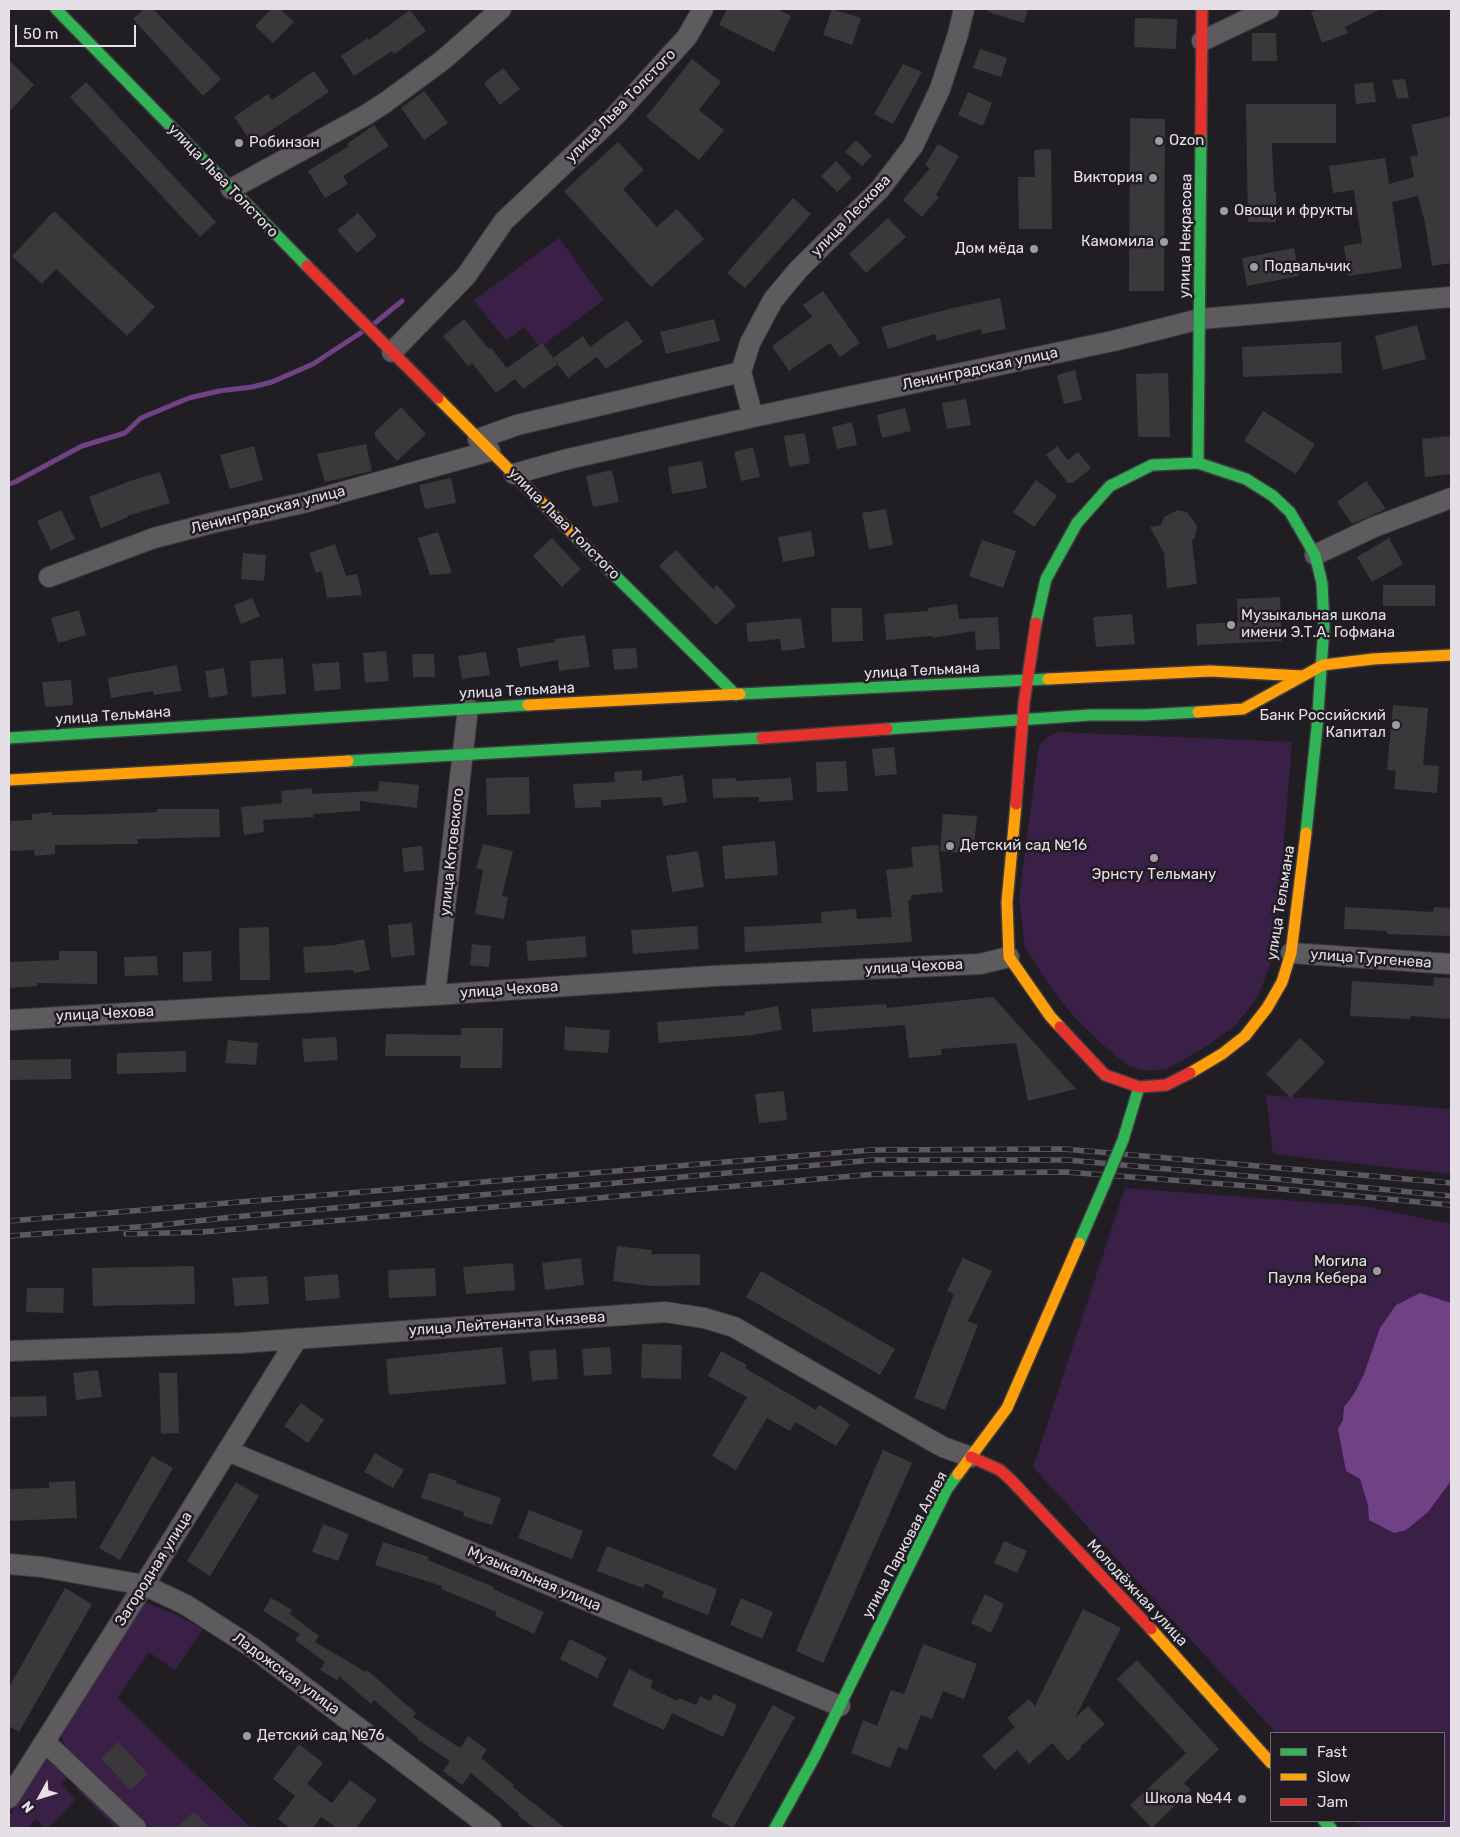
<!DOCTYPE html>
<html>
<head>
<meta charset="utf-8">
<style>
  body { margin:0 }
  #map { position:relative; width:1460px; height:1837px; overflow:hidden; background:#201e22; font-family:Rubik,sans-serif }
  canvas { display:block }
  .frame { position:absolute; inset:0; border:10px solid #e4e0e6; pointer-events:none }
  .legend { position:absolute; left:1270px; top:1732px; width:175px; height:90px; box-sizing:border-box; background:#211c24; border:1px solid #6f6a72; margin:0; padding:6px 9px; list-style:none; font-size:15px; color:#e4e0e6 }
  .legend li { display:flex; align-items:center; gap:10px; height:25px }
  .legend b { width:25px; border:1px solid #6f6a72 }
  .north { position:absolute; left:15px; top:1772px; width:50px; height:50px; -webkit-text-stroke:4px #211c24; paint-order:stroke; rotate:231deg; font-size:14px; font-weight:700; line-height:20px; text-align:center; color:#e4e0e6 }
  .north::after { content:''; display:block; margin:auto; width:18px; height:22px; background:#e4e0e6; clip-path:polygon(50% 0,100% 100%,50% 72%,0 100%) }
  .scale { position:absolute; left:15px; top:25px; width:121px; height:22px; box-sizing:border-box; border:2px solid #e4e0e6; border-top:0; padding-left:6px; font-size:15px; line-height:18px; white-space:nowrap; color:#e4e0e6; -webkit-text-stroke:4px #211c24; paint-order:stroke }
</style>
</head>
<body>
<div id="map">
<canvas width="1460" height="1837"></canvas>
<div class="frame"></div>
<ul class="legend">
<li><b style="height:6px;background:#30b455"></b>Fast</li>
<li><b style="height:6px;background:#ff9f0a"></b>Slow</li>
<li><b style="height:6px;background:#e5322d"></b>Jam</li>
</ul>
<div class="north">N</div>
<div class="scale">50 m</div>
</div>
<script>
const ctx = document.querySelector('canvas').getContext('2d');
ctx.lineJoin = 'round';
function fill(path, color) {
  ctx.fillStyle = color;
  ctx.fill(path, 'evenodd');
}
function shape(rows) {
  const path = new Path2D();
  for (const r of rows) {
    path.moveTo(r[0], r[1]);
    for (let i = 2; i < r.length; i += 2) path.lineTo(r[i], r[i + 1]);
  }
  return path;
}
function strokePath(path, color, width, dash) {
  ctx.strokeStyle = color;
  ctx.lineWidth = width;
  ctx.lineCap = dash ? 'butt' : 'round';
  ctx.setLineDash(dash || []);
  ctx.stroke(path);
}
function write(font, color, halo, rows, align = 'center') {
  ctx.font = font + ' Rubik,sans-serif';
  ctx.lineWidth = 5;
  ctx.setLineDash([]);
  ctx.textBaseline = 'middle';
  ctx.strokeStyle = halo;
  ctx.fillStyle = color;
  for (const [text, x, y, turn = 0] of rows) {
    ctx.save();
    ctx.translate(x, y);
    ctx.rotate((+turn || 0) * Math.PI / 180);
    ctx.textAlign = isNaN(turn) ? turn : align;
    if (halo) ctx.strokeText(text, 0, 0);
    ctx.fillText(text, 0, 0);
    ctx.restore();
  }
}
const green = shape([
  [559,238,604,300,540,347,524,327,506,341,474,300],
  [1058,732,1292,742,1275,952,1258,996,1236,1025,1210,1044,1167,1069,1147,1071,1128,1066,1102,1044,1075,1018,1051,988,1025,947,1019,897,1039,746,1047,737],
  [1266,1095,1451,1109,1451,1174,1273,1154],
  [1125,1188,1363,1206,1451,1224,1451,1828,1362,1828,1356,1821,1444,1821,1444,1733,1276,1733,1033,1467],
  [144,1602,170,1612,203,1629,175,1670,149,1652,117,1698,251,1828,151,1828,66,1747,62,1740,61,1730],
  [49,1756,127,1828,116,1828,76,1789,79,1785,69,1776,61,1784,76,1799,48,1828,45,1828,36,1819,27,1828,9,1828,9,1817]
]);
const water = shape([
  [1420,1293,1451,1303,1451,1481,1428,1512,1406,1530,1394,1533,1369,1520,1368,1505,1360,1479,1346,1471,1338,1429,1343,1420,1344,1407,1354,1394,1364,1374,1380,1328,1396,1305]
]);
const stream = shape([
  [375,323,402,301],
  [9,484,15,482,82,446,125,433,141,418,189,398,219,391,252,387,272,382,313,364,362,332]
]);
const building = shape([
  [144,9,153,9,221,79,203,96,133,19],
  [271,9,280,9,294,22,273,43,255,26],
  [727,9,777,9,791,16,774,52,719,25],
  [832,9,861,18,852,45,823,35],
  [988,9,1028,9,1024,23,988,12],
  [1319,9,1381,9,1345,27,1348,33,1322,43,1311,12],
  [410,10,426,31,394,54,392,51,354,76,341,56,368,38,369,40],
  [1135,18,1177,19,1176,49,1134,47],
  [1252,33,1276,33,1277,61,1252,61],
  [980,49,1007,58,1001,77,973,68],
  [692,59,721,82,699,110,724,130,699,160,646,117],
  [9,60,34,85,9,112],
  [903,64,922,72,893,124,874,114],
  [503,68,520,89,500,105,484,83],
  [314,71,329,92,252,143,234,117,268,94,272,100],
  [1405,79,1409,98,1397,99,1392,80],
  [86,82,216,222,200,237,70,97],
  [1373,82,1376,102,1356,104,1354,84],
  [424,91,448,123,424,140,401,108],
  [968,92,992,103,983,126,958,115],
  [1246,104,1336,104,1336,143,1272,143,1274,192,1276,192,1276,222,1248,222],
  [1451,116,1451,263,1432,266,1425,223,1418,196,1392,202,1402,268,1348,276,1344,246,1362,243,1354,190,1333,193,1329,166,1385,158,1389,184,1414,177,1410,157,1418,155,1411,125],
  [1130,118,1165,119,1164,291,1129,291],
  [374,125,389,146,343,176,348,184,325,198,308,171,349,146,347,144],
  [856,140,872,156,862,166,845,152],
  [618,142,644,170,623,189,657,227,677,209,704,239,651,287,564,191],
  [938,144,959,156,936,195,939,197,922,217,903,200,930,168,925,165],
  [1051,149,1052,229,1019,229,1018,177,1035,177,1034,150],
  [836,161,852,178,837,192,821,176],
  [793,198,811,214,745,288,727,273],
  [54,211,155,307,127,336,56,269,42,284,12,256],
  [358,213,377,236,357,253,337,230],
  [888,218,906,237,866,273,849,254],
  [1294,248,1299,276,1247,286,1242,258],
  [823,291,860,343,840,357,830,343,789,371,772,346,812,317,803,305],
  [1000,298,1006,329,982,334,981,329,937,341,935,334,888,349,881,327,953,308],
  [464,319,489,349,491,348,507,368,542,343,558,364,523,389,515,379,496,393,472,363,468,366,443,336],
  [714,319,720,341,666,354,660,332],
  [627,320,643,342,606,369,597,357,568,378,553,358,583,336,590,347],
  [1417,325,1426,359,1383,370,1375,336],
  [1341,342,1342,373,1243,377,1242,347],
  [1075,370,1082,400,1064,404,1057,375],
  [1168,373,1170,437,1138,437,1136,374],
  [966,399,971,425,947,429,942,403],
  [401,407,426,434,397,461,375,437,375,432],
  [905,408,911,431,882,438,877,415],
  [1263,411,1315,444,1296,474,1244,441],
  [852,422,857,445,837,449,832,427],
  [805,433,810,463,789,467,784,436],
  [1451,436,1451,474,1425,477,1422,439],
  [366,444,372,471,325,482,317,454],
  [254,446,263,480,230,489,220,455],
  [1057,446,1068,460,1078,452,1091,468,1073,483,1068,483,1046,455],
  [753,447,760,477,741,481,734,452],
  [702,461,707,488,672,494,668,467],
  [612,470,619,502,593,507,586,476],
  [160,472,170,503,127,516,128,517,101,528,89,497,130,481],
  [451,478,456,503,425,509,419,485],
  [1036,480,1057,496,1034,527,1013,512],
  [1366,481,1386,509,1352,524,1337,502],
  [886,509,893,545,869,549,862,513],
  [61,510,75,539,51,550,37,521],
  [1178,510,1187,512,1197,526,1195,537,1192,541,1197,584,1167,588,1164,553,1150,527,1161,525,1164,517],
  [811,531,815,556,783,562,778,537],
  [438,532,452,573,430,575,418,538],
  [552,538,581,569,562,587,533,556],
  [1389,538,1403,564,1372,582,1357,557],
  [982,540,1016,551,1003,588,969,576],
  [335,544,346,576,357,574,362,595,327,598,322,571,316,573,309,553],
  [676,550,713,589,717,585,736,606,716,625,659,566],
  [243,553,266,555,264,581,241,579],
  [1383,585,1435,585,1435,606,1383,606],
  [1280,597,1282,641,1197,645,1196,624,1238,622,1237,599],
  [252,598,260,616,241,624,234,605],
  [957,604,959,619,998,617,1000,649,976,650,975,631,932,638,932,636,886,640,884,614,928,611,928,608],
  [831,608,862,608,863,641,832,642],
  [79,610,86,635,58,643,51,618],
  [1132,614,1135,644,1096,647,1093,617],
  [801,618,805,648,782,651,780,639,748,642,746,623],
  [585,635,590,667,559,671,558,660,520,667,517,648,555,642,554,639],
  [636,648,638,668,614,670,612,649],
  [386,651,389,681,365,683,363,653],
  [486,652,490,675,462,679,458,656],
  [412,654,434,654,435,677,413,677],
  [283,658,286,694,252,697,250,661],
  [339,662,341,689,315,691,312,664],
  [177,665,181,691,154,695,153,691,111,698,108,678],
  [224,668,228,695,209,698,205,671],
  [71,680,73,705,45,707,42,682],
  [1393,705,1428,708,1423,765,1439,766,1437,793,1394,789,1396,771,1387,770],
  [894,747,897,774,875,776,872,749],
  [846,761,848,791,817,792,816,762],
  [642,770,642,781,683,775,687,802,663,806,662,797,601,800,601,807,575,808,573,784,615,782,614,772],
  [529,777,530,814,487,815,486,778],
  [736,778,736,781,791,778,793,800,759,802,759,797,713,798,712,779],
  [379,781,419,785,417,808,360,801,360,811,313,814,314,817,263,820,264,832,244,835,241,807,282,803,281,791,312,788,312,794,378,791],
  [157,809,219,809,220,837,137,839,138,844,55,845,55,854,35,856,34,850,9,851,9,821,32,820,32,814,52,812,52,815,114,814,157,812],
  [943,814,977,816,973,854,940,851],
  [775,841,778,875,725,879,722,846],
  [483,844,513,851,502,896,508,897,504,919,475,914,483,870,476,868],
  [938,845,943,892,911,895,911,900,908,900,912,942,745,952,744,927,822,923,821,912,856,909,857,919,892,917,886,870,913,867,911,847],
  [422,846,424,870,404,872,402,848],
  [698,851,704,887,672,892,666,856],
  [1345,907,1433,912,1434,907,1451,908,1451,936,1387,934,1387,931,1344,929],
  [412,923,415,955,391,958,388,925],
  [697,926,699,949,633,954,631,930],
  [269,927,270,980,240,980,239,928],
  [585,936,587,957,528,961,526,941],
  [364,939,370,970,354,973,353,970,305,973,303,947,335,945],
  [472,944,491,946,489,967,470,965],
  [59,951,97,951,97,984,37,983,37,986,9,988,9,962,59,960],
  [211,951,212,981,183,982,183,952],
  [157,956,158,975,125,976,124,957],
  [1434,977,1451,978,1451,1019,1410,1016,1410,1019,1350,1016,1352,981,1433,986],
  [993,997,1076,1089,1028,1101,1016,1043,941,1049,942,1055,909,1058,905,1025,813,1032,811,1009,886,1004,887,1008],
  [778,1006,782,1030,752,1035,659,1043,657,1022,745,1015,745,1012],
  [565,1027,610,1030,608,1053,564,1050],
  [461,1028,503,1028,502,1068,460,1068,461,1056,385,1056,386,1034,461,1035],
  [336,1037,338,1060,304,1062,302,1039],
  [1300,1038,1325,1062,1291,1098,1266,1074],
  [228,1040,258,1043,256,1065,225,1063],
  [186,1051,186,1072,117,1074,117,1053],
  [71,1059,71,1079,9,1080,9,1060],
  [784,1091,787,1120,759,1123,755,1094],
  [617,1246,652,1250,651,1254,700,1254,700,1285,650,1286,613,1281],
  [581,1258,584,1285,545,1290,542,1263],
  [963,1258,992,1271,968,1321,978,1325,945,1410,914,1398,954,1294,947,1291],
  [513,1263,515,1290,466,1294,463,1267],
  [194,1266,195,1304,93,1306,92,1268],
  [435,1268,436,1296,389,1298,388,1270],
  [761,1271,895,1349,880,1375,746,1297],
  [338,1274,340,1298,306,1301,304,1277],
  [267,1276,269,1304,235,1306,232,1278],
  [27,1288,64,1288,63,1313,26,1312],
  [642,1344,682,1345,681,1379,641,1378],
  [502,1347,506,1384,389,1395,386,1359],
  [610,1347,612,1374,584,1376,582,1349],
  [556,1349,558,1379,532,1381,529,1351],
  [721,1351,747,1365,745,1368,816,1410,819,1405,850,1424,836,1446,795,1422,790,1431,767,1418,736,1470,712,1456,747,1397,708,1376],
  [98,1370,102,1397,76,1400,73,1373],
  [159,1373,177,1373,179,1433,161,1434],
  [46,1396,47,1416,9,1417,9,1397],
  [301,1403,324,1420,308,1443,284,1426],
  [883,1450,912,1463,823,1663,796,1651],
  [375,1453,404,1470,393,1488,364,1472],
  [152,1456,173,1468,120,1560,99,1548],
  [429,1473,434,1473,457,1481,456,1483,501,1498,492,1525,463,1516,464,1512,421,1498],
  [75,1481,77,1518,9,1521,9,1489,49,1488,49,1482],
  [236,1482,259,1496,210,1576,187,1561],
  [529,1510,583,1531,572,1559,518,1538],
  [323,1524,349,1534,338,1561,312,1552],
  [1004,1541,1027,1551,1017,1573,994,1563],
  [383,1542,429,1557,428,1560,494,1587,493,1589,544,1612,534,1634,495,1616,497,1612,441,1589,442,1586,375,1565],
  [607,1546,717,1589,708,1615,662,1597,664,1592,646,1583,643,1588,597,1571],
  [65,1588,92,1604,19,1732,9,1726,9,1687],
  [985,1594,1004,1604,991,1633,971,1623],
  [271,1598,292,1610,290,1614,319,1636,315,1642,366,1672,367,1670,416,1713,413,1717,460,1748,468,1736,487,1750,481,1758,514,1785,513,1787,565,1828,535,1828,518,1816,519,1814,471,1773,462,1785,443,1771,450,1761,417,1739,418,1738,374,1700,371,1704,339,1676,337,1680,320,1670,325,1662,295,1640,300,1634,263,1611],
  [741,1598,773,1612,762,1639,730,1625],
  [1083,1609,1121,1628,1075,1718,1088,1706,1105,1724,1080,1747,1082,1748,1068,1761,1052,1743,1029,1764,1017,1750,995,1770,982,1756,1015,1727,1007,1718,1029,1699,1035,1706],
  [570,1639,607,1658,597,1678,560,1659],
  [923,1644,977,1664,964,1699,943,1691,932,1719,921,1715,907,1750,898,1747,890,1768,851,1753,863,1720,877,1726,891,1690,904,1694],
  [1137,1660,1219,1749,1184,1783,1191,1790,1152,1828,1130,1805,1186,1753,1117,1679],
  [629,1669,653,1681,650,1688,678,1701,679,1698,696,1705,700,1696,710,1701,714,1694,737,1705,723,1737,672,1713,664,1730,612,1706],
  [773,1705,795,1717,733,1828,711,1816],
  [118,1742,148,1774,130,1790,101,1758],
  [299,1744,323,1763,307,1784,332,1803,350,1780,377,1800,356,1828,337,1828,321,1817,313,1828,290,1828,278,1819,295,1796,273,1779],
  [194,1812,210,1828,176,1828]
]);
const street = shape([
  [1202,41,1269,9],
  [231,189,366,115,386,102,443,60,501,9],
  [392,352,466,276,504,221,615,116,687,37,703,9],
  [753,417,741,372,750,343,773,300,798,270,880,189,913,146,940,89,958,34,964,9],
  [478,439,517,425,741,372],
  [514,474,568,459,753,417,1113,341,1200,319,1451,297],
  [1315,555,1374,527,1451,498],
  [49,577,154,538,212,523,303,503,490,451],
  [1291,953,1451,964],
  [435,995,468,708],
  [9,1020,435,995,713,976,980,964,1009,957],
  [9,1351,240,1343,665,1312,704,1318,734,1327,927,1438,943,1447,971,1457],
  [228,1451,840,1706],
  [9,1564,42,1567,144,1585,186,1605,253,1648,491,1828],
  [45,1742,136,1828],
  [9,1798,144,1585,297,1339]
]);
const fast = shape([
  [56,9,307,266],
  [1198,463,1246,479,1273,496,1290,512,1315,555,1322,583,1324,626,1317,727,1306,833],
  [1198,463,1201,134],
  [573,534,736,695],
  [1036,623,1046,579,1077,523,1110,486,1152,465,1198,463],
  [740,694,1048,679],
  [887,729,1090,715,1144,715,1198,712],
  [9,738,528,705],
  [348,761,762,738],
  [1123,1140,1139,1087],
  [1079,1243,1105,1183],
  [1324,1821,1331,1828],
  [775,1828,815,1756,947,1489,958,1474]
]);
const slow = shape([
  [438,398,573,534],
  [1048,679,1210,671,1302,676],
  [528,705,740,694],
  [1198,712,1243,709,1323,665,1373,659,1451,655],
  [9,780,348,761],
  [1016,804,1007,902,1009,957,1050,1016,1060,1027],
  [1190,1073,1222,1054,1245,1036,1267,1008,1282,982,1291,953,1306,833],
  [958,1474,1007,1408,1079,1243],
  [1151,1629,1271,1763]
]);
const jam = shape([
  [1201,134,1202,9],
  [307,266,438,398],
  [762,738,887,729],
  [1016,804,1024,703,1036,623],
  [1060,1027,1105,1075,1139,1087,1166,1085,1190,1073],
  [971,1457,1000,1470,1011,1480,1151,1629]
]);
const rail = shape([
  [9,1221,871,1150,1064,1149,1451,1183],
  [126,1234,203,1232,876,1174,1066,1172,1250,1186,1451,1205],
  [9,1236,151,1226,233,1217,873,1160,1067,1160,1257,1177,1451,1196]
]);
const fastBridge = shape([
  [1105,1183,1123,1140]
]);
const markers = [
  [1159,141,5,"#9f9ca1"],
  [239,143,5,"#9f9ca1"],
  [1153,178,5,"#9f9ca1"],
  [1224,211,5,"#9f9ca1"],
  [1164,242,5,"#9f9ca1"],
  [1034,249,5,"#9f9ca1"],
  [1254,267,5,"#9f9ca1"],
  [1231,625,5,"#9f9ca1"],
  [1396,725,5,"#9f9ca1"],
  [950,846,5,"#9f9ca1"],
  [1154,858,5,"#9f9ca1"],
  [1377,1271,5,"#9f9ca1"],
  [247,1736,5,"#9f9ca1"],
  [1242,1799,5,"#9f9ca1"]
];
const streetNames = [
  ["улица Льва Толстого",621,106,-46],
  ["улица Льва Толстого",223,181,46],
  ["улица Лескова",851,216,-46],
  ["улица Некрасова",1186,236,-89],
  ["Ленинградская улица",980,369,-12],
  ["Ленинградская улица",268,510,-14],
  ["улица Льва Толстого",564,524,45],
  ["улица Тельмана",922,671,-3],
  ["улица Тельмана",517,691,-3],
  ["улица Тельмана",113,716,-4],
  ["улица Котовского",452,852,-84],
  ["улица Тельмана",1281,903,-81],
  ["улица Тургенева",1371,959,4],
  ["улица Чехова",914,967,-3],
  ["улица Чехова",509,990,-4],
  ["улица Чехова",105,1014,-3],
  ["улица Лейтенанта Князева",507,1324,-4],
  ["улица Парковая Аллея",905,1545,-62],
  ["Загородная улица",154,1569,-58],
  ["Музыкальная улица",534,1579,23],
  ["Молодёжная улица",1137,1593,47],
  ["Ладожская улица",286,1674,36]
];
const poiNames = [
  ["Ozon",1169,141],
  ["Робинзон",249,143],
  ["Виктория",1143,178,"right"],
  ["Овощи и фрукты",1234,211],
  ["Камомила",1154,242,"right"],
  ["Дом мёда",1024,249,"right"],
  ["Подвальчик",1264,267],
  ["Музыкальная школа",1241,616],
  ["имени Э.Т.А. Гофмана",1241,633],
  ["Банк Российский",1386,716,"right"],
  ["Капитал",1386,733,"right"],
  ["Детский сад №16",960,846],
  ["Эрнсту Тельману",1154,875,"center"],
  ["Могила",1367,1262,"right"],
  ["Пауля Кебера",1367,1279,"right"],
  ["Детский сад №76",257,1736],
  ["Школа №44",1232,1799,"right"]
];
fill(green, '#3a2046');
fill(water, '#704185');
strokePath(stream, '#704185', 5);
fill(building, '#3a383b');
strokePath(street, '#3e3b3f', 22);
strokePath(fast, '#3e3b3f', 14);
strokePath(slow, '#3e3b3f', 14);
strokePath(jam, '#3e3b3f', 14);
strokePath(street, '#5e5b5f', 20);
strokePath(fast, '#30b455', 11);
strokePath(slow, '#ff9f0a', 11);
strokePath(jam, '#e5322d', 11);
strokePath(rail, '#5c5a5d', 5.5);
strokePath(rail, '#211c24', 4, [11]);
strokePath(fastBridge, '#3e3b3f', 14, []);
strokePath(fastBridge, '#30b455', 11);
for (const [x, y, r, color] of markers) {
  const dot = new Path2D();
  dot.arc(x, y, r, 0, 2 * Math.PI);
  ctx.fillStyle = color;
  ctx.fill(dot);
  strokePath(dot, '#211c24', 2);
}
write('15px', '#e4e0e6', '#211c24', streetNames);
write('15px', '#e4e0e6', '#211c24', poiNames, 'left');
</script>
</body>
</html>
